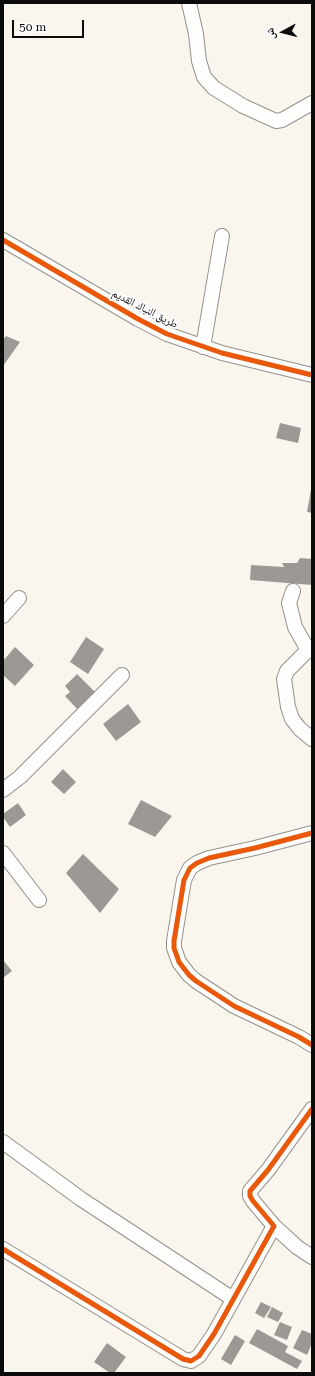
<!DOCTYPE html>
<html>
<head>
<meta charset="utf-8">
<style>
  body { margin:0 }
  #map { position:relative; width:315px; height:1376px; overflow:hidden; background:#faf6ee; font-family:"Roboto Serif","Noto Naskh Arabic",serif }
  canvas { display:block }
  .frame { position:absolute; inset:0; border:4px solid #0b0b0b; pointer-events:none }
  .north { position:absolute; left:263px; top:12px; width:40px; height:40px; -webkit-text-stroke:3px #fff; paint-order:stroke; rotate:263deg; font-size:11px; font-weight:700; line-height:16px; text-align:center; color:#0b0b0b }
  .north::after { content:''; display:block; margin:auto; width:14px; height:18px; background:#0b0b0b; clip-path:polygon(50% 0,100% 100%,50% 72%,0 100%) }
  .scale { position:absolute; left:12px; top:20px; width:72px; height:18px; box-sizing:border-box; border:2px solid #0b0b0b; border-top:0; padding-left:5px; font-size:12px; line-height:14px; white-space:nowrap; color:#0b0b0b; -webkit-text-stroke:3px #fff; paint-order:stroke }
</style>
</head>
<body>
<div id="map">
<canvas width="315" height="1376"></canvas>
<div class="frame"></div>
<div class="north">ش</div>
<div class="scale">50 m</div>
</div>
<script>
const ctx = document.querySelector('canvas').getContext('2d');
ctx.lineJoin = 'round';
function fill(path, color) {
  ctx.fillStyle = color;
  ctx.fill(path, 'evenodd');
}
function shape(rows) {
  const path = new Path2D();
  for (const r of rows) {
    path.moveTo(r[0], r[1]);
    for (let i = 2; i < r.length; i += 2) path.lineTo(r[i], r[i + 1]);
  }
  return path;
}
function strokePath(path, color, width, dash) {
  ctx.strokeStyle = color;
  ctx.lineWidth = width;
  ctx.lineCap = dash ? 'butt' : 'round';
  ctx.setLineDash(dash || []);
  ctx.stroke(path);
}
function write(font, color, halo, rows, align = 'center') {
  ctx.font = font + ' "Roboto Serif","Noto Naskh Arabic",serif';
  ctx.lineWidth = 4;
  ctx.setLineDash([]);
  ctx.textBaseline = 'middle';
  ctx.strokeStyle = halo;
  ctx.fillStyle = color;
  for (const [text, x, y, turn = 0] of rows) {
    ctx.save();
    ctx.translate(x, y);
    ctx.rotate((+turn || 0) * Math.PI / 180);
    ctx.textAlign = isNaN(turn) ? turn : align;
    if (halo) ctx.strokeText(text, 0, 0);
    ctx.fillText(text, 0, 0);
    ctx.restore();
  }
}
const building = shape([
  [6,336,20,342,3,366,3,340],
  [280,423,301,428,298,443,276,438],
  [311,489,312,489,312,513,307,512],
  [300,558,312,559,312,585,250,580,251,565,284,567,282,563,297,563],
  [86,637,104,649,88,674,70,662],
  [15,647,34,665,15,686,3,675,3,661],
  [77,674,96,693,79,711,65,696,70,692,65,686],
  [128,704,141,722,116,741,103,724],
  [63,769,76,782,64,794,51,782],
  [141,800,172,816,155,837,128,824],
  [18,803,26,815,10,827,3,817,3,814],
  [83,854,119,889,100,913,66,873],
  [3,960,12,971,3,978],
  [261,1302,271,1307,264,1318,255,1313],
  [272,1307,283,1313,278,1322,267,1317],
  [280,1322,292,1327,287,1340,274,1335],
  [257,1329,288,1346,285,1352,302,1361,297,1369,249,1343],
  [302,1330,312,1334,312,1343,307,1355,293,1348],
  [235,1335,245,1341,231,1365,221,1359],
  [107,1343,126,1357,114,1373,110,1373,94,1362]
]);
const minor = shape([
  [189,3,196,34,199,61,204,77,214,88,243,106,276,121,282,120,312,103],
  [3,240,138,319,167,334,222,353,312,375],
  [203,347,222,236],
  [293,591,289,603,295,627,308,650,312,650],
  [3,616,19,598],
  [308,650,287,671,284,679,288,707,292,719,300,729,312,739],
  [3,790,20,777,122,675],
  [312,833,255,848,209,858,197,863,190,868,184,880,174,941,174,948,179,962,189,975,196,981,234,1006,299,1037,312,1045],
  [3,853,39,900],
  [3,1142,81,1199,233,1299],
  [274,1226,297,1247,312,1257],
  [3,1249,183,1359,191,1361,199,1356,214,1334,274,1226,253,1201,250,1196,250,1191,268,1170,312,1109]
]);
const cycleway = shape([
  [3,240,138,319,167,334,222,353,312,375],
  [312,833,255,848,209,858,197,863,190,868,184,880,174,941,174,948,179,962,189,975,196,981,234,1006,299,1037,312,1045],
  [3,1249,183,1359,191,1361,199,1356,214,1334,274,1226,253,1201,250,1196,250,1191,268,1170,312,1109]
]);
const streetNames = [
  ["طريق النباك القديم",145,309,27]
];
fill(building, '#9c9894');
strokePath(minor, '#93918d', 16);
strokePath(minor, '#fefefc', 14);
strokePath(cycleway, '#e8590c', 5);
write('11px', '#0b0b0b', '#fff', streetNames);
</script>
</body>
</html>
